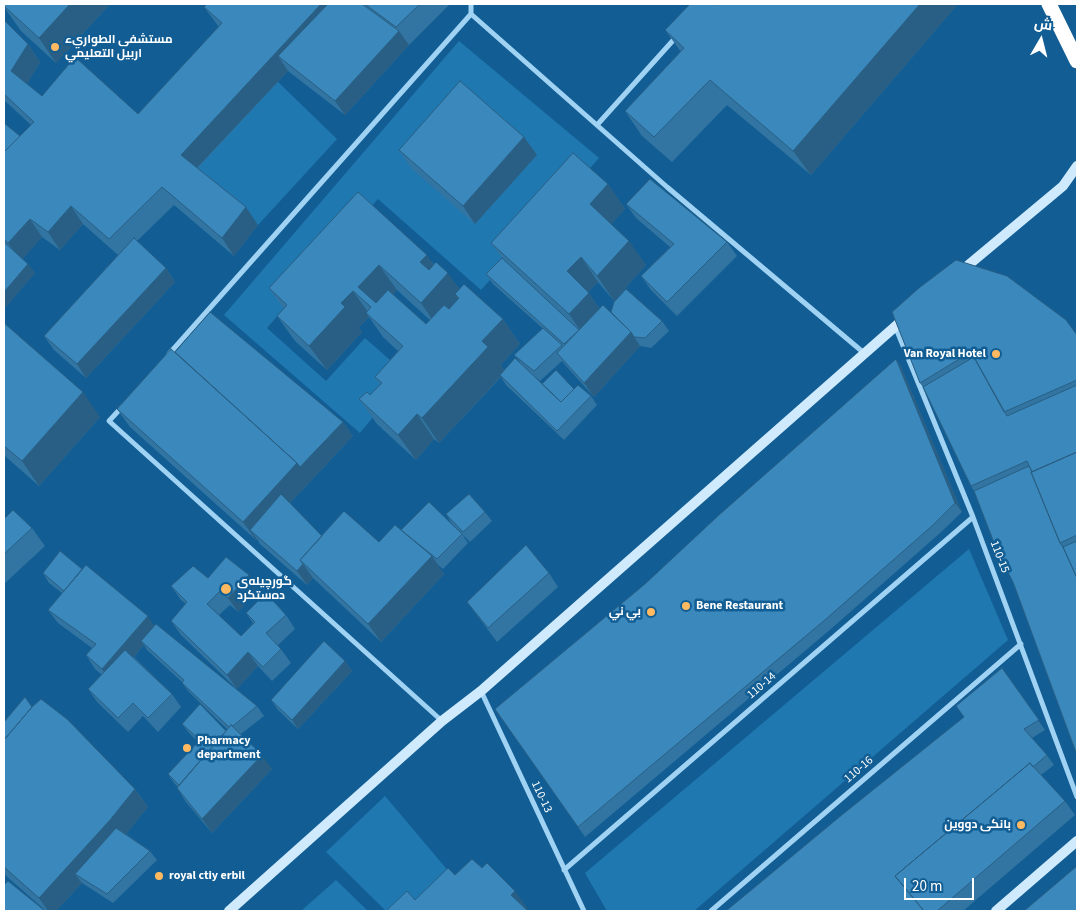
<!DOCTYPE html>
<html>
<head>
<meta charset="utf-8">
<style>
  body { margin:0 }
  #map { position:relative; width:1081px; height:915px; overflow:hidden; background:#125e94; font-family:"Source Sans 3",Cairo,sans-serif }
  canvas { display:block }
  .frame { position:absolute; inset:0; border:5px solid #fff; pointer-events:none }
  .north { position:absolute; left:1016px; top:15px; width:50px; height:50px; -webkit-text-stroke:4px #125e94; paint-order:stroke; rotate:8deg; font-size:14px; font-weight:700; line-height:20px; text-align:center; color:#fff }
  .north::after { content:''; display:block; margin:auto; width:18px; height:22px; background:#fff; clip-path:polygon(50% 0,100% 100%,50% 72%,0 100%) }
  .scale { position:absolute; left:904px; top:878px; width:70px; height:22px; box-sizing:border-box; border:2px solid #fff; border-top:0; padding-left:6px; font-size:15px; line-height:18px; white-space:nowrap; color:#fff; -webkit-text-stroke:4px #125e94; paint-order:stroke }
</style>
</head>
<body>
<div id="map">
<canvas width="1081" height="915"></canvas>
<div class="frame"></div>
<div class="north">ش</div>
<div class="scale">20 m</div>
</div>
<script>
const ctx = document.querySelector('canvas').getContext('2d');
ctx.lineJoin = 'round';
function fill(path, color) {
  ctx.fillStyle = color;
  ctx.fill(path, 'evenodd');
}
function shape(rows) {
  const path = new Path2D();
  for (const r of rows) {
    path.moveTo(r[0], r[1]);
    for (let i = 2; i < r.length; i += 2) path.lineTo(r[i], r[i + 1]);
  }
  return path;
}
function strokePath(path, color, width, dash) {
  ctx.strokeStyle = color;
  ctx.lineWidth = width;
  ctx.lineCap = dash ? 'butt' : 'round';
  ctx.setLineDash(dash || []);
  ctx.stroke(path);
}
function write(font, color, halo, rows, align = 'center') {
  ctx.font = font + ' "Source Sans 3",Cairo,sans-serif';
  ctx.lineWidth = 5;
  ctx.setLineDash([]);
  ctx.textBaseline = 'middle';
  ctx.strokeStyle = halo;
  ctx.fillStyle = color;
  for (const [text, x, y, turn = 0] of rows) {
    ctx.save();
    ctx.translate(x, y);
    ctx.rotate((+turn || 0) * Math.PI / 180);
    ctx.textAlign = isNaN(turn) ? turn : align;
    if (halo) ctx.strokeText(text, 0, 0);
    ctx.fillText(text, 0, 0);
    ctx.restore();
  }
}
const green = shape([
  [459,41,599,158,481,290,378,199,267,328,326,381,365,338,407,375,360,433,224,315],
  [277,81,337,139,258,225,193,173],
  [969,549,1008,640,694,911,607,911,585,873],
  [385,796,461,886,386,911,326,852],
  [336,880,368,911,301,911]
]);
const street = shape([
  [471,4,471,14,667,187,864,353],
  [597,125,677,36],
  [895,326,973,517,1077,797],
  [169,354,471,14],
  [122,407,109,421,442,721],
  [481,691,584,911],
  [564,870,973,517],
  [711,911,1021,644]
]);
const secondary = shape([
  [960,272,1063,186,1077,166],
  [229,911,442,721,481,691,906,317],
  [996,911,1077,841]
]);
const highway = shape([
  [1049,4,1077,61]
]);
const wall = shape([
  [6,4,110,4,56,63,21,31,4,7],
  [207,4,450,4,409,45,345,115,288,71,198,168,258,225,234,256,174,205,137,241,166,268,175,282,86,378,54,350,44,336,118,255,83,224,60,250,42,237,22,259,35,273,4,309,4,123,20,136,31,125,4,100,4,20,28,44,40,62,27,84,42,96,138,114,219,27,204,7],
  [716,4,958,4,811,175,727,105,672,162,642,136,625,111,681,52,665,30],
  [524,137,537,155,475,224,411,168,399,150],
  [608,184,625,209,611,224,646,265,614,301,598,282,588,292,600,309,611,312,662,321,669,331,651,348,640,346,594,397,567,367,562,361,540,381,526,369,542,384,574,389,591,396,597,405,564,440,506,385,501,377,439,443,434,439,416,460,377,424,359,399,370,395,380,384,375,377,398,351,383,337,369,317,359,327,362,332,327,370,295,341,277,316,284,309,269,288,358,192,460,289,503,319,520,344,501,365,504,370,520,362,514,355,549,334,493,284,486,274,502,258,491,243],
  [397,290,430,320,426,324,393,294],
  [626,204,727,242,737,256,677,316,651,290,641,276,670,247,636,218],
  [892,312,1077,335,1077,755,1013,582,974,491,971,486,923,387,920,383],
  [4,323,100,417,39,486,5,456,4,458],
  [175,352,343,422,353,436,290,503,322,536,379,542,401,530,462,534,468,543,443,569,436,563,444,574,381,642,313,578,307,585,260,544,257,539,256,540,130,427,117,409],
  [896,359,902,369,962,512,939,534,832,628,585,837,495,709,645,584],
  [485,512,492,521,470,542,452,524,446,514],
  [4,519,32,528,45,546,4,584],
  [82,569,257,706,264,716,241,734,272,769,212,833,186,802,177,788,178,787,174,783,168,774,198,742,189,733,182,724,226,731,227,729,189,692,182,683,182,682,147,650,144,645,134,657,172,694,181,707,158,732,143,716,128,732,98,703,88,689,102,675,95,669,86,655,92,648,58,623,48,610,62,593,49,583,43,573],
  [549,573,558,587,497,642,467,602],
  [249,575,259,589,238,612,230,605,219,615,241,636,253,623,246,613,286,615,295,629,278,645,291,663,272,681,258,666,237,689,181,635,171,621,186,604,181,600,171,586,208,578],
  [345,661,352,671,298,729,278,710,271,700],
  [1002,668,1045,730,1032,738,1047,755,1054,765,1041,775,1065,801,1075,815,963,911,726,911,964,717,956,706],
  [32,707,135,789,148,807,126,834,150,851,157,860,113,903,82,883,56,911,46,911,4,874,4,722]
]);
const shadedWall = shape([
  [70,4,110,4,56,63,39,38],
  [321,4,350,4,278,56,288,71,193,172,181,155],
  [920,4,958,4,811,175,793,151],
  [399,31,409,45,345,115,335,101],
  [28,44,40,62,24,89,11,71],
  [524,137,537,155,475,224,463,206],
  [608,184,625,209,607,229,590,204],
  [71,206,83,224,60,250,48,232],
  [246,207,258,225,234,256,222,238],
  [30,219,42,237,21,261,8,243],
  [629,241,646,265,614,301,597,276],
  [427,255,443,279,448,273,466,298,459,298,455,294,461,303,438,328,421,303,420,262],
  [581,257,598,282,584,296,567,271],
  [28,264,35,273,4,309,4,292],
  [379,265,397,290,376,312,358,287],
  [166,268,175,282,86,378,77,364],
  [353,291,370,315,366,313,369,317,359,327,362,332,327,370,309,346,341,303],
  [589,293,606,318,586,339,569,314],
  [503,319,520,344,501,365,505,372,439,443,422,418,482,341],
  [631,332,640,346,594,397,584,383],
  [896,359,902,369,962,512,955,503],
  [83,392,100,417,39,486,22,461],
  [417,414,434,439,416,460,398,435],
  [343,422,353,436,258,537,250,530,257,539,256,540,243,522,297,463],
  [432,556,444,574,381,642,368,624],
  [303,564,313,578,307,585,297,571],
  [249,575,259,589,238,612,228,598],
  [148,616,157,630,141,641,144,645,111,683,102,669],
  [248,652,258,666,237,689,227,675],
  [345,661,352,671,298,729,292,720],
  [262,755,272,769,212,833,202,819],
  [135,789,148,807,123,838,75,874,82,883,56,911,48,911,39,898],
  [515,891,528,909,526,911,511,895]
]);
const building = shape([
  [6,4,70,4,39,38,4,6,6,4],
  [207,4,321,4,181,155,246,207,222,238,162,187,109,239,71,206,48,232,30,219,8,243,4,239,4,152,34,122,4,94,4,20,28,44,11,71,42,96,75,57,138,114,222,23,204,7,207,4],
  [328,4,362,4,399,31,335,101,278,56,328,4],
  [365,4,420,4,396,27,365,4],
  [690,4,712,4,715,5,716,4,920,4,793,151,710,80,654,137,625,111,684,48,665,30,690,4],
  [460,81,524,137,463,206,399,150,460,81],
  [4,123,20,136,4,152,4,123],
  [573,153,608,184,590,204,629,241,597,276,581,257,567,271,589,293,569,314,491,243,573,153],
  [650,179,727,242,667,302,641,276,674,244,626,204,650,179],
  [358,192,427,255,420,262,429,270,436,262,448,273,421,303,379,265,358,287,376,303,388,290,426,324,444,305,449,309,459,298,455,294,464,284,503,319,482,341,488,347,422,418,417,414,398,435,359,399,367,392,370,395,382,383,375,377,403,346,366,313,371,307,353,291,341,303,345,307,309,346,277,316,287,305,269,288,358,192],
  [134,238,166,268,77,364,44,336,134,238],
  [4,242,28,264,4,292,4,242],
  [502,258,579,330,564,344,486,274,502,258],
  [956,260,1007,276,1066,320,1077,335,1077,380,1004,412,971,352,920,383,892,312,919,288,956,260],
  [626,289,662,321,645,338,634,337,631,332,611,312,614,302,626,289],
  [603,305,631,332,584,383,557,353,603,305],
  [210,312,343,422,300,467,297,463,175,352,210,312],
  [4,323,83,392,22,461,4,446,4,323],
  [543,328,562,345,534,371,514,355,543,328],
  [171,349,297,463,243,522,117,409,171,349],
  [974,357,1007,416,1077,385,1077,452,1032,472,1027,461,971,486,923,387,974,357],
  [515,358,561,402,578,385,591,396,557,431,500,375,515,358],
  [896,359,955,503,933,525,826,619,578,827,495,709,645,584,719,515,896,359],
  [556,370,574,389,561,402,542,384,556,370],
  [1077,452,1077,535,1060,543,1031,472,1077,452],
  [1029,466,1032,472,1031,472,1060,543,1063,547,1077,578,1077,755,1013,582,998,553,974,491,1029,466],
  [281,494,322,536,300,560,303,564,297,571,250,530,281,494],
  [469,494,485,512,463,532,446,514,469,494],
  [429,502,462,534,437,559,401,530,429,502],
  [13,510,32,528,4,554,4,519,13,510],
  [344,511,379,542,395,525,432,556,368,624,300,560,344,511],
  [1077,541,1077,578,1063,547,1077,541],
  [526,545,549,573,488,628,467,602,526,545],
  [60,551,82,569,64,591,43,573,60,551],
  [226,557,249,575,228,598,220,591,207,604,241,636,255,622,246,613,266,593,286,615,266,633,281,649,263,667,248,652,227,675,171,621,187,602,171,586,193,566,208,578,226,557],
  [86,565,148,616,102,669,86,655,96,644,48,610,86,565],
  [156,624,257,706,233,726,231,725,229,727,182,683,184,680,141,641,156,624],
  [324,641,345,661,292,720,271,700,324,641],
  [125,650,172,694,148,718,133,703,118,718,88,689,125,650],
  [1002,668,1039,720,1024,729,1047,755,1033,767,1030,763,895,876,924,911,726,911,843,814,964,717,956,706,1002,668],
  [25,697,32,707,4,740,4,722,25,697],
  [41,699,67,719,135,789,110,820,39,898,4,867,4,740,32,707,41,699],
  [200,704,226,731,179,785,168,774,200,740,182,724,200,704],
  [231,725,262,755,202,819,177,788,231,725],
  [1030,763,1065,801,937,911,924,911,895,876,1030,763],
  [116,828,150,851,107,894,75,874,116,828],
  [472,859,482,868,487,863,515,891,511,895,528,911,386,911,407,891,415,900,448,868,455,875,472,859],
  [1077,866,1077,911,1024,911,1077,866],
  [8,881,44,910,44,911,4,911,4,885,8,881]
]);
const markers = [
  [55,47,5,"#ffba61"],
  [996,354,5,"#ffba61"],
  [226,589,6,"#ffba61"],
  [686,606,5,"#ffba61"],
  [651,612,5,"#ffba61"],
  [187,748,5,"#ffba61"],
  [1021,825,5,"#ffba61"],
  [159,876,5,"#ffba61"]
];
const poiNames = [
  ["مستشفى الطواريء",65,40],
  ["اربيل التعليمي",65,54],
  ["Van Royal Hotel",986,354,"right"],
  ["گورچیله‌ی",237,582],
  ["ده‌ستكرد",237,596],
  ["Bene Restaurant",696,606],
  ["بي ني",641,612,"right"],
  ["Pharmacy",197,741],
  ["department",197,755],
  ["بانکی دووین",1011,825,"right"],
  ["royal ctiy erbil",169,876]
];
const streetNames = [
  ["110-15",999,557,69],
  ["110-14",762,686,-41],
  ["110-16",859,770,-41],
  ["110-13",541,797,65]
];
fill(green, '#2078b1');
strokePath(street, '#a0d2f3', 5);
strokePath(secondary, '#cfeafd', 10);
strokePath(highway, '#fff', 15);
fill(wall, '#3275a2');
fill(shadedWall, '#295f84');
fill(building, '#3a88bc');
strokePath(building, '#295f84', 1);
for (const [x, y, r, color] of markers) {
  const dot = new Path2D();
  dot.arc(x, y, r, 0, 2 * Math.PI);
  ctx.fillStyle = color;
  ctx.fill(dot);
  strokePath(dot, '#125e94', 2);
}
write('bold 12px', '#fff', '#125e94', poiNames, 'left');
write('12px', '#fff', '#125e94', streetNames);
</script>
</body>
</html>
